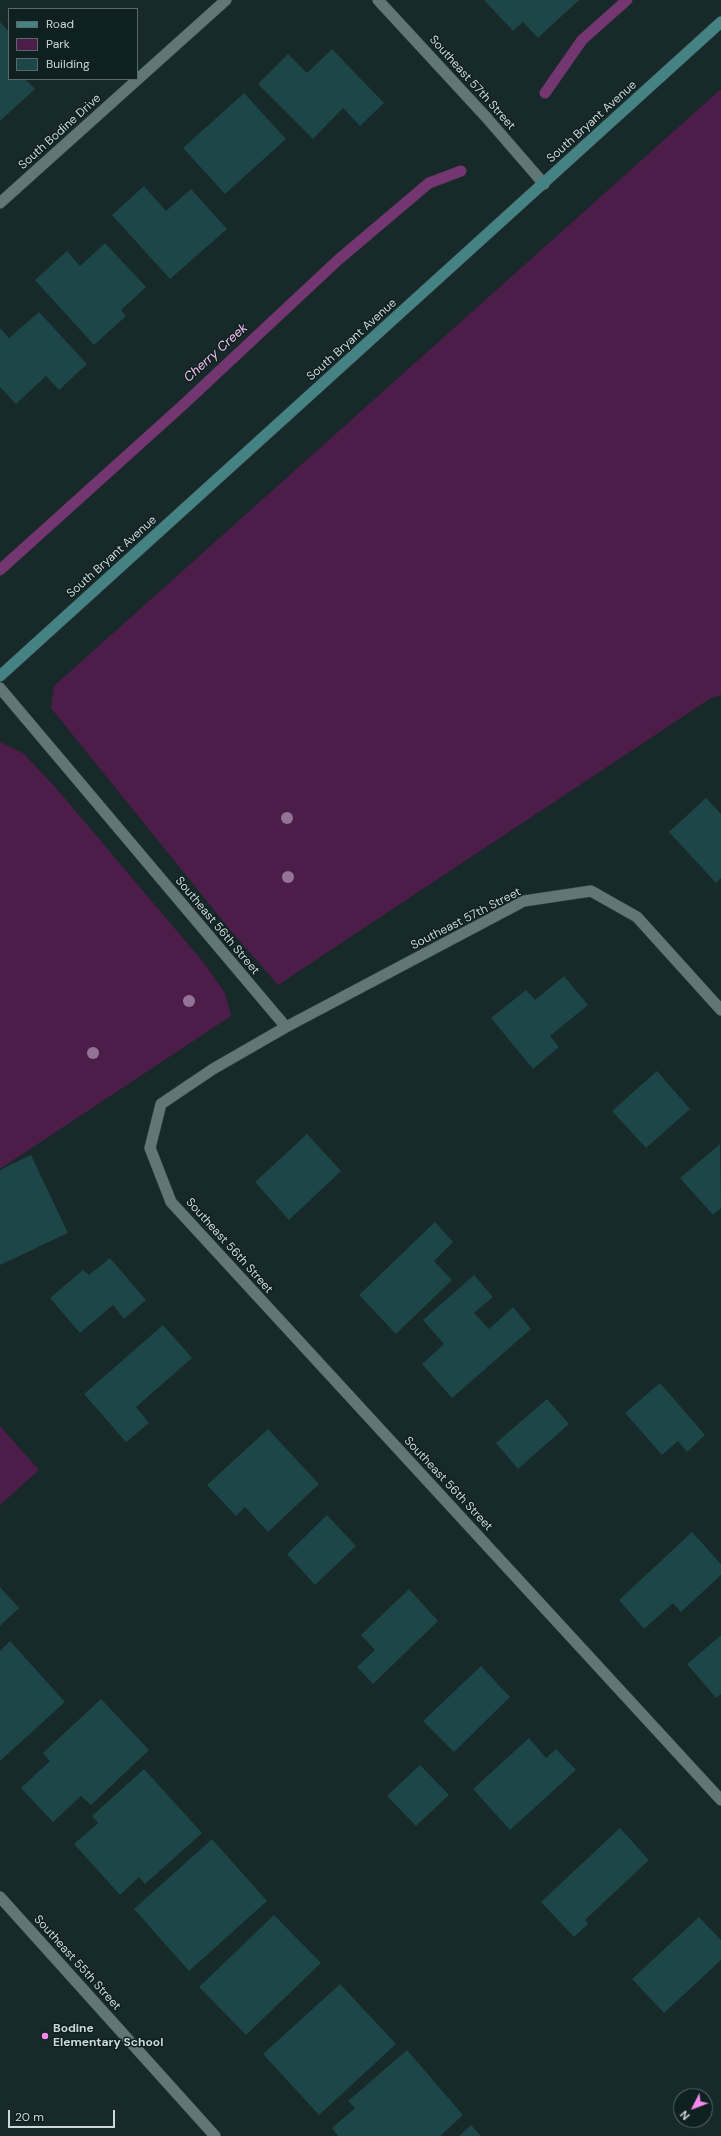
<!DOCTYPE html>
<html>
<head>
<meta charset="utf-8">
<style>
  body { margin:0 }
  #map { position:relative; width:721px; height:2136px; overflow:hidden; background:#172929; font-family:"DM Sans",sans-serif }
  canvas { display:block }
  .legend { position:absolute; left:8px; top:8px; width:130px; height:72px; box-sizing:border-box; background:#0e2020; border:1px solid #5a6969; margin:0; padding:5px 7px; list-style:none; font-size:12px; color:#ccd7d7 }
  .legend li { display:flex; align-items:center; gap:8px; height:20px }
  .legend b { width:20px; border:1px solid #5a6969 }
  .north { position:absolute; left:673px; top:2088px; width:40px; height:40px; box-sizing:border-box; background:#0e2020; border:1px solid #5a6969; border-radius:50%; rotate:228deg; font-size:11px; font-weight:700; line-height:16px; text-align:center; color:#ccd7d7 }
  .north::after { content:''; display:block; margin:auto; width:14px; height:18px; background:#f688ed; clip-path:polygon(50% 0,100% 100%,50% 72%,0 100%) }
  .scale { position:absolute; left:8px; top:2110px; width:107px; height:18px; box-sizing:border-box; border:2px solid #ccd7d7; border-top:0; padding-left:5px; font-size:12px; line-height:14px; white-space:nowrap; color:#ccd7d7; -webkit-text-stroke:3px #0e2020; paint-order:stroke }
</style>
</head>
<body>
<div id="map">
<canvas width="721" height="2136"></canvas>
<ul class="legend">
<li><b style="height:5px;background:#458283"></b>Road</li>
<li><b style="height:11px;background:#4c1d49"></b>Park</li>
<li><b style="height:11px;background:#1c4647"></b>Building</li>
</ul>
<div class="north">N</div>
<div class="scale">20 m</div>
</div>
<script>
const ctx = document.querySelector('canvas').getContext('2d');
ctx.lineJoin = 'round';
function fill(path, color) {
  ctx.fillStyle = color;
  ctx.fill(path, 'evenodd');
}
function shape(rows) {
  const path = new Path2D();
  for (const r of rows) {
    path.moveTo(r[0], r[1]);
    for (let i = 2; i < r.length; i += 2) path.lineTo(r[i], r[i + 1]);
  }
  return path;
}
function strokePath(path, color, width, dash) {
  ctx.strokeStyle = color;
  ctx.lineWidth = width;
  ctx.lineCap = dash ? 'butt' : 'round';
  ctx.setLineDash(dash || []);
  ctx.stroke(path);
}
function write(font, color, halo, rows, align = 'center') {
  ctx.font = font + ' "DM Sans",sans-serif';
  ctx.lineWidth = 3;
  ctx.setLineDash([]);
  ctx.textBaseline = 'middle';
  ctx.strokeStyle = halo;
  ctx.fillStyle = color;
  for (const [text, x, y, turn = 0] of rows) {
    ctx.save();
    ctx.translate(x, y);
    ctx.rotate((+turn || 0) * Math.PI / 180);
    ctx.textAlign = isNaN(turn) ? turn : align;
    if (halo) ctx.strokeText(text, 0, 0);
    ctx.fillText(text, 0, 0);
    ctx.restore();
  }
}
const green = shape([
  [721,89,721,695,711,698,278,985,231,931,51,708,54,686],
  [0,742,23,753,56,788,204,963,225,993,231,1016,0,1169],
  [0,1426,39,1470,0,1505]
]);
const stream = shape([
  [545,93,582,40,627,0],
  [0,570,183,405,338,260,429,183,461,171]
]);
const building = shape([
  [484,0,579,0,538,38,523,22,513,31],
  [0,22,9,32,9,79,25,79,35,89,0,121],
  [332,49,384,103,360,126,343,108,313,139,258,84,288,54,307,73],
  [244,93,286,139,225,194,183,148],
  [144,186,166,211,191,189,227,229,170,279,112,215],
  [105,243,146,287,121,310,126,316,94,345,35,280,67,251,80,266],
  [39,312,87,364,59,390,46,376,16,404,0,387,0,328,9,338],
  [706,798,721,814,721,878,716,883,669,832],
  [564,976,588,1005,550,1036,559,1047,533,1069,491,1018,526,990,535,1000],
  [657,1071,690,1109,646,1148,612,1111],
  [307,1134,341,1171,289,1220,255,1182],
  [720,1144,721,1208,713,1215,680,1178],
  [31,1155,68,1233,0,1265,0,1170],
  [435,1222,453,1242,434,1261,452,1280,396,1334,359,1295],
  [110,1258,146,1300,124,1319,113,1305,80,1333,50,1298,83,1270,89,1275],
  [474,1275,493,1297,474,1313,489,1329,513,1307,531,1329,452,1398,422,1364,444,1344,423,1320],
  [163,1325,192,1358,136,1407,149,1423,126,1442,84,1394],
  [660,1383,705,1435,687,1452,678,1441,662,1455,625,1413],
  [547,1399,569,1424,518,1469,496,1443],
  [268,1429,319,1484,268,1532,245,1507,236,1516,207,1485],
  [327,1515,356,1546,315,1585,287,1554],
  [692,1532,721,1564,721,1575,681,1612,673,1603,644,1629,619,1600],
  [0,1587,19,1608,0,1626],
  [409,1589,438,1621,373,1684,357,1667,375,1650,361,1635],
  [721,1635,721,1694,716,1698,687,1664],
  [10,1641,65,1702,0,1761,0,1651],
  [481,1666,510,1697,454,1752,423,1721],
  [101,1699,149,1750,91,1805,81,1796,53,1822,21,1788,50,1761,43,1753],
  [529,1738,546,1758,556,1749,576,1770,510,1830,473,1789],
  [420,1765,449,1795,416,1826,387,1796],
  [144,1769,202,1833,145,1884,139,1877,120,1895,74,1844,98,1823,92,1816],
  [620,1828,649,1860,585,1920,588,1924,574,1937,541,1902],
  [212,1839,267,1901,189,1971,134,1909],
  [274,1915,321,1963,246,2035,199,1987],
  [699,1917,721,1940,721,1960,664,2013,632,1979],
  [340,1984,396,2044,319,2115,263,2054],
  [407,2050,463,2115,440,2136,338,2136,332,2128,355,2108,348,2101],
  [471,2125,481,2136,459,2136]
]);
const minor = shape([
  [378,0,486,117,544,184],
  [0,203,226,0],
  [0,688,286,1027,213,1069,161,1104,150,1148,171,1202,721,1800],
  [286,1027,524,901,591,891,637,917,721,1010],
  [0,1897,215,2136]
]);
const secondary = shape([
  [0,676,721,22]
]);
const trees = [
  [287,818],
  [288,877],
  [189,1001],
  [93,1053]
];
const markers = [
  [45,2036,4,"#f688ed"]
];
const streetNames = [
  ["Southeast 57th Street",472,83,48],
  ["South Bryant Avenue",592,122,-42],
  ["South Bodine Drive",60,132,-42],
  ["South Bryant Avenue",352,340,-42],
  ["South Bryant Avenue",112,557,-42],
  ["Southeast 57th Street",466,919,-27],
  ["Southeast 56th Street",217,926,50],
  ["Southeast 56th Street",229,1246,48],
  ["Southeast 56th Street",448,1484,47],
  ["Southeast 55th Street",77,1963,48]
];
const poiNames = [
  ["Bodine",53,2029],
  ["Elementary School",53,2043]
];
const waterNames = [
  ["Cherry Creek",216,353,-42]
];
fill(green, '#4c1d49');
strokePath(stream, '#743670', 11);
fill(building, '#1c4647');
strokePath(minor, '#374545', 12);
strokePath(secondary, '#374545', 12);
strokePath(minor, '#627676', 11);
strokePath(secondary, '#458283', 11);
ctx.fillStyle = '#937498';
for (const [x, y] of trees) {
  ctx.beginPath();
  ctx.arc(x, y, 6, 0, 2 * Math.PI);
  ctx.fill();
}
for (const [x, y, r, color] of markers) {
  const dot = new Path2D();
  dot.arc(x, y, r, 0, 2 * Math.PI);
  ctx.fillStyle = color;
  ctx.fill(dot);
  strokePath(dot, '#0e2020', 1.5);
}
write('12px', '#ccd7d7', '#0e2020', streetNames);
write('bold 12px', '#ccd7d7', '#0e2020', poiNames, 'left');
write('italic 13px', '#f7c0f0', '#0e2020', waterNames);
</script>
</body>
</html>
